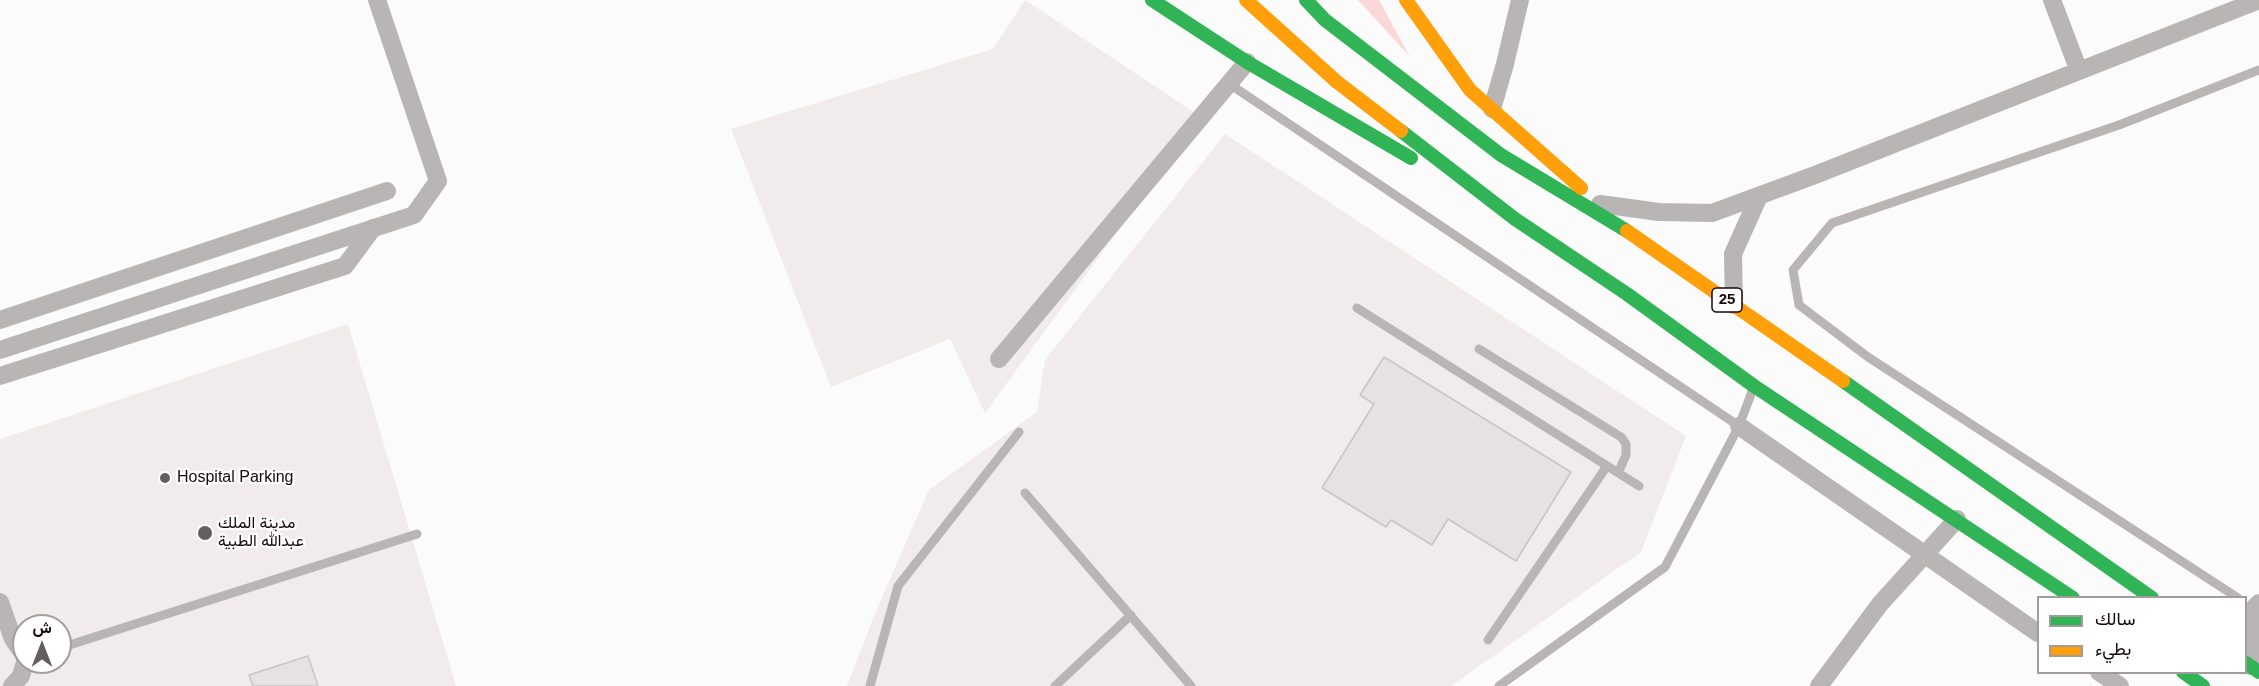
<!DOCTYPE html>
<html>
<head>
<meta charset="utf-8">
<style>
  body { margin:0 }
  #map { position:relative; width:2259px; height:686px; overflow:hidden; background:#fbfbfb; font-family:Helvetica,Vazirmatn,sans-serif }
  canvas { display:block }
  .legend { position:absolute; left:2037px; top:596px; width:210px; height:78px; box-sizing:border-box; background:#fff; border:2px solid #a19d9d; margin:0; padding:8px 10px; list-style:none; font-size:18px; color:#150909 }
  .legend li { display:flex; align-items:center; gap:12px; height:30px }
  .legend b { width:30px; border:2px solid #a19d9d }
  .north { position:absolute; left:12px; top:614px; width:60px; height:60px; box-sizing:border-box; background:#fff; border:2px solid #a19d9d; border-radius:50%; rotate:0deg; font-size:16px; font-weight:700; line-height:24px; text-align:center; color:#150909 }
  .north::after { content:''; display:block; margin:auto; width:21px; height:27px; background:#665e5e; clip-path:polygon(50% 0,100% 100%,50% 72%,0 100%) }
</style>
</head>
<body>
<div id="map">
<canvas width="2259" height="686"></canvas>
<ul class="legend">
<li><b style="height:8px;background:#30b455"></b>سالك</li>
<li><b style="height:8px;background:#ff9f0a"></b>بطيء</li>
</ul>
<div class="north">ش</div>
</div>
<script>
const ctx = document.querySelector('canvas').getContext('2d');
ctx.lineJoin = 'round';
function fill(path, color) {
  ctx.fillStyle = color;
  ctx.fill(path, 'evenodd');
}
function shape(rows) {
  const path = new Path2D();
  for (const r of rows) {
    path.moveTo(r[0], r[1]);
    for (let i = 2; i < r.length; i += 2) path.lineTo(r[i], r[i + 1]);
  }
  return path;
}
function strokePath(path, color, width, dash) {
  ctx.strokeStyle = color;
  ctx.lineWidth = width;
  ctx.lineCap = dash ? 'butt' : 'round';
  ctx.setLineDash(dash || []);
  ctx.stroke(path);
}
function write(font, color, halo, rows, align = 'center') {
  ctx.font = font + ' Helvetica,Vazirmatn,sans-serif';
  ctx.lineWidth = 4.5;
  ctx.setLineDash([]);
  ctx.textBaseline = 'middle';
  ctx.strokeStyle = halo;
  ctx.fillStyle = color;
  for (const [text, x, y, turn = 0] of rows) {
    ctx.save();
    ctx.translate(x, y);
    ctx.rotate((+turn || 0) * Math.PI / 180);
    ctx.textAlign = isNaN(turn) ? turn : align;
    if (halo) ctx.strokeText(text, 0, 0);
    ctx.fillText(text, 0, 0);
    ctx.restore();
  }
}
const built = shape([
  [1025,0,1201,117,985,413,950,339,831,387,731,129,993,49],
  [1225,134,1686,436,1641,552,1451,686,847,686,876,611,929,490,1037,412,1045,360],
  [348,324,456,686,0,686,0,439],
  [24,626,60,626,60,662,24,662]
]);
const green = shape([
  [1358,0,1379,0,1410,57]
]);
const building = shape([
  [1384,357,1571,472,1516,561,1448,519,1432,545,1391,520,1386,527,1322,488,1374,404,1360,395,1384,357],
  [308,656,318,686,253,686,249,675,308,656]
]);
const lane = shape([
  [1228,83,1739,426],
  [1357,308,1639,486],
  [1479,349,1621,437,1626,444,1626,455,1618,473],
  [1025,493,1191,686],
  [2238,598,1868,357,1799,305,1793,270,1832,223,2119,125,2259,70],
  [1488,640,1607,466],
  [60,648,417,534],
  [870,686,898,586,1019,432],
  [1055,686,1131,615],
  [1499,686,1665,567,1739,426,1753,389]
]);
const street = shape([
  [2052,0,2079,71],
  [1492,109,1505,64,1520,0],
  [1600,204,1659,212,1712,213,1815,175,2259,0],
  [1734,305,1733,254,1759,196],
  [0,320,387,191],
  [0,350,414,215,438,181,377,0],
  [999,359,1247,62],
  [0,376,345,266,373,228],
  [1739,426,2038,633],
  [0,602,13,639,24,655],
  [2250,666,2254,608,2259,603],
  [2099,672,2120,686],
  [12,686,21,676,25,662],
  [1819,686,1880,604,1957,519]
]);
const fast = shape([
  [1152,0,1247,62,1411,158],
  [1306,0,1325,20,1501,155,1627,231],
  [1401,131,1515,219,1627,294,1754,386,2073,598],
  [1843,381,2152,598],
  [2246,663,2259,672],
  [2183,672,2203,686]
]);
const slow = shape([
  [1246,0,1337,82,1401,131],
  [1406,0,1470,90,1581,188],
  [1627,231,1843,381]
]);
const markers = [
  [165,478,6,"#665e5e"],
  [205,533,8,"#665e5e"]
];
const shields = [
  [1727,300,30]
];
const shieldNames = [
  ["25",1727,300]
];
const poiNames = [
  ["Hospital Parking",177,478],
  ["مدينة الملك",218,524],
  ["عبدالله الطبية",218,542]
];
fill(built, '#f1ebeb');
fill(green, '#fad8d7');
fill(building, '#e8e1e1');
strokePath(building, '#cbc4c4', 1.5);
strokePath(lane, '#bab5b5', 9);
strokePath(street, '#bab5b5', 18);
strokePath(fast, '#30b455', 14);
strokePath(slow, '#ff9f0a', 14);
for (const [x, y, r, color] of markers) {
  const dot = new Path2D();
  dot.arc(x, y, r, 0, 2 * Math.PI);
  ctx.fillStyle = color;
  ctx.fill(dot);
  strokePath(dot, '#fff', 2);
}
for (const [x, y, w] of shields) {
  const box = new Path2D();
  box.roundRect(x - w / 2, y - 12, w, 24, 4.5);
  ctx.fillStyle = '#fff';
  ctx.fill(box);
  strokePath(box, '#150909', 1.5);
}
write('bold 15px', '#150909', null, shieldNames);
write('16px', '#150909', '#fff', poiNames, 'left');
</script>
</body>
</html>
